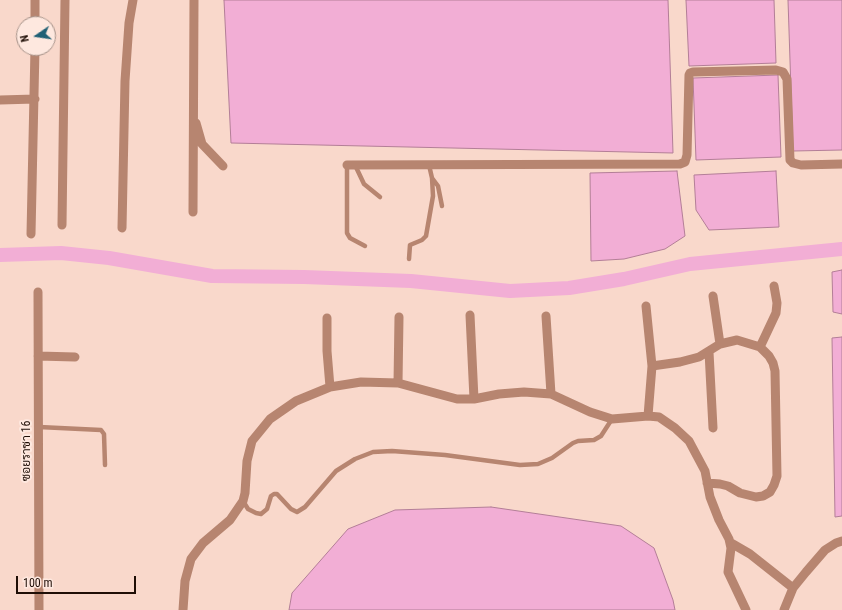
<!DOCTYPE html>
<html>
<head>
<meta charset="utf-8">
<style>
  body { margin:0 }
  #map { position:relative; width:842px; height:610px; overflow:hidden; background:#f9d8cb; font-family:"Roboto Condensed",sans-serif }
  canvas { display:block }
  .north { position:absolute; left:16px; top:16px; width:40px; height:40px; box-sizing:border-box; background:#fee8df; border:1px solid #a59188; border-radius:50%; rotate:257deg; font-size:11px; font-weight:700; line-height:16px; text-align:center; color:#1f0e06 }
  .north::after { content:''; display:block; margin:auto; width:14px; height:18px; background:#206075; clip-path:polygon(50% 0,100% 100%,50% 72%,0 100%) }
  .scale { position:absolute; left:16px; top:576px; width:120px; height:18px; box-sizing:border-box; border:2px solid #1f0e06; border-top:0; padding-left:5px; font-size:12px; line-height:14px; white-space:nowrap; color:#1f0e06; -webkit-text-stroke:3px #fee8df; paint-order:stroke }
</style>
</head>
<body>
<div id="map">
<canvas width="842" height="610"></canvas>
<div class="north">N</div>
<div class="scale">100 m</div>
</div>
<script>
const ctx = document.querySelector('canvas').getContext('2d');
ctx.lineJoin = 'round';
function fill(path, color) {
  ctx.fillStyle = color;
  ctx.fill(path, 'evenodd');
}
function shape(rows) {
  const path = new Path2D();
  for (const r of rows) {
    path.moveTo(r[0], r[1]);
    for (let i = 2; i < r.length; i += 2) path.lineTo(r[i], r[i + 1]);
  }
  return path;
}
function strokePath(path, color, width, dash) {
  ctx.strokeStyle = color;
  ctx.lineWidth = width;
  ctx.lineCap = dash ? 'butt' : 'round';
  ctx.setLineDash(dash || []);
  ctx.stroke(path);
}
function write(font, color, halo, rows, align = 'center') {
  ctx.font = font + ' "Roboto Condensed",Sarabun,sans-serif';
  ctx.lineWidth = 4;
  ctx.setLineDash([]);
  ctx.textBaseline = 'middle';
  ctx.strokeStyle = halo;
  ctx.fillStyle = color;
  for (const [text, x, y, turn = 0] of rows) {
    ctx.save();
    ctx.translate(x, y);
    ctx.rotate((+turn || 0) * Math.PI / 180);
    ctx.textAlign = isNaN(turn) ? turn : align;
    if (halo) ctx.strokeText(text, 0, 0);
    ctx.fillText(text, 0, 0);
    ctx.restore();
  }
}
const water = shape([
  [224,0,668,0,673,153,231,143,224,0],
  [686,0,774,0,776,63,689,66,686,0],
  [788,0,842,0,842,150,793,151,788,0],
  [778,75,781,157,696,160,693,78,778,75],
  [677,171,685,236,665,249,624,259,591,261,590,173,677,171],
  [776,171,779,227,709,230,696,210,694,175,776,171],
  [842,270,842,314,833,312,832,272,842,270],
  [842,337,842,516,835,517,832,338,842,337],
  [491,507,621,526,654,548,673,600,675,610,289,610,292,593,348,529,395,510,491,507]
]);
const river = shape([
  [0,255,61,253,109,258,212,276,304,277,411,281,510,291,569,288,624,279,690,264,842,249]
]);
const service = shape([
  [347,165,347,233,350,238,365,246],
  [355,165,364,184,380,197],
  [432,178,438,186,442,206],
  [409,259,410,245,422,240,426,236,433,196,432,178,429,165],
  [39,427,101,430,104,434,105,465],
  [243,501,248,509,256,513,261,514,267,509,271,496,274,494,277,494,291,509,297,512,305,507,336,471,355,459,373,452,392,451,445,455,520,465,538,464,552,458,573,443,578,441,594,440,601,436,612,419]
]);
const minor = shape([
  [35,24,35,0],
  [0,100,35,99],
  [196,123,202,144,223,166],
  [347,165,680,164,685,162,687,155,689,75,690,73,693,72,776,70,783,72,787,79,790,160,793,163,801,165,842,164],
  [193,212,194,0],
  [62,225,65,0],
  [122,228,125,81,129,23,133,0],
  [31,234,35,48],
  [38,292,39,610],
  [713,296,720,344],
  [646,306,652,366,648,416],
  [470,315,474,399],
  [546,316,551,394],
  [327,318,327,351,330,387],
  [760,347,776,313,777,303,774,286],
  [709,352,713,428],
  [38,356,75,357],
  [652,366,680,362,699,357,720,344,737,340,760,347,769,356,773,363,775,371,777,476,774,485,770,492,763,496,756,497,740,493,728,486,720,484,707,483],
  [398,383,399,317],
  [731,543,750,554,793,588],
  [183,610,185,581,191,559,203,543,230,520,243,501,245,493,247,461,252,441,270,419,296,401,330,387,361,382,398,383,457,399,474,399,499,394,524,392,551,394,590,412,612,419,648,416,659,417,675,428,689,441,705,471,710,497,719,520,729,539,731,548,728,572,746,610],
  [784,610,793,588,806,572,825,550,836,543,842,541]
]);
const streetNames = [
  ["ซอยราชา 16",27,451,-90]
];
fill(water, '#f2aed5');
strokePath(water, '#b37e97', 1);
strokePath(river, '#f2aed5', 14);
strokePath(service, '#b78570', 4.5);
strokePath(minor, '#b78570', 9);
write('12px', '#1f0e06', '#fee8df', streetNames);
</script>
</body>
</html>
